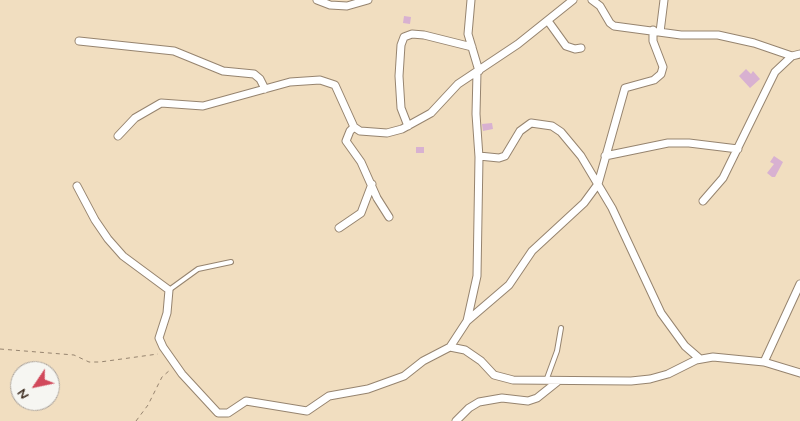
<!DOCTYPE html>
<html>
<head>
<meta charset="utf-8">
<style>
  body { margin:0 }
  #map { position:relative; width:800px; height:421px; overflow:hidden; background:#f1dec0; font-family:Mynerve,sans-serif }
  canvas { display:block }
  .north { position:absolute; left:10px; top:361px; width:50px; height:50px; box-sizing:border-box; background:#f6f6f2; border:1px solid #aba49d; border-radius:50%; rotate:236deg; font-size:14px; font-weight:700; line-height:20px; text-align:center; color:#3b2a1e }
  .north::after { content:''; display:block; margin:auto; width:18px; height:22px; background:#d1495b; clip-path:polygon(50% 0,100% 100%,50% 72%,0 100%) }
</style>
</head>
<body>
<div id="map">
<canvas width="800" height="421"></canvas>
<div class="north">N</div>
</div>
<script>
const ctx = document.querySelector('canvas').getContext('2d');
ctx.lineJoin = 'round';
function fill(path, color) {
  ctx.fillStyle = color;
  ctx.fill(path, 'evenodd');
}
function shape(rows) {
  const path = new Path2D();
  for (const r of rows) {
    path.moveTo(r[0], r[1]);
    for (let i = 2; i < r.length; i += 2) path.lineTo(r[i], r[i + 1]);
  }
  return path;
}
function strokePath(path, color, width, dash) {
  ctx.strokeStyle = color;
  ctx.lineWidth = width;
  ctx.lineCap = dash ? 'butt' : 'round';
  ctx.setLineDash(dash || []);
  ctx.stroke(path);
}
const building = shape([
  [404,16,411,17,410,24,403,23],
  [746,69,751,74,753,71,760,79,750,88,739,76],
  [492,123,493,129,483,131,482,124],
  [416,147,424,147,424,153,416,153],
  [774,156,783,162,775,177,772,177,767,173,774,164,770,162]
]);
const path = shape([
  [0,349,74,355,89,362,100,362,158,354],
  [136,421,148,405,162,377,170,370]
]);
const service = shape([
  [169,290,198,269,231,262],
  [546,381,557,351,561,328]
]);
const minor = shape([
  [317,0,330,5,347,6,368,0],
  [471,0,468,34,479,71],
  [592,0,600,6,610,23,614,26,681,35,718,35,754,43,792,56],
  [548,21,566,46,575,49,581,48],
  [660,32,664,0],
  [79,41,174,51,223,71,254,74,260,79,265,89],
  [408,126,401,108,399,76,401,45,404,37,412,34,424,35,472,47],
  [354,127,350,131,346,141,361,162,377,198,389,217],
  [118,136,135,118,161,103,203,106,290,82,320,80,335,85,354,127,360,131,387,133,402,129,431,113,458,84,518,44,573,0],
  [479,156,499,158,505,156,520,131,531,123,552,126,561,132,581,156,612,208,661,313,685,346,700,359],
  [605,156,668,143,689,143,738,149],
  [77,186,95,220,108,239,123,256,169,290,167,313,159,338,163,347,182,374,218,413,228,413,246,401,307,411,329,396,368,389,404,376,423,361,450,347,465,350,481,361,494,375,513,380,631,381,650,379,668,374,696,360,713,357,764,362,800,373],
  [703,201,723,178,775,72,792,56,800,54],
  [339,228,361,213,372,184],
  [467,321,509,285,532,251,584,203,598,184,625,88,654,80,661,74,663,67,653,41,653,30],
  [450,347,467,321,477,276,479,157,476,114,477,72],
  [764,362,800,284],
  [456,421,469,408,479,402,502,398,528,401,537,398,557,382]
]);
fill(building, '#d8b1d1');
strokePath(service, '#96846f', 6);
strokePath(minor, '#96846f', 9);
strokePath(path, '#96846f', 1, [4, 4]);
strokePath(service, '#fff', 4);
strokePath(minor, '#fff', 7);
</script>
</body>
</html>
